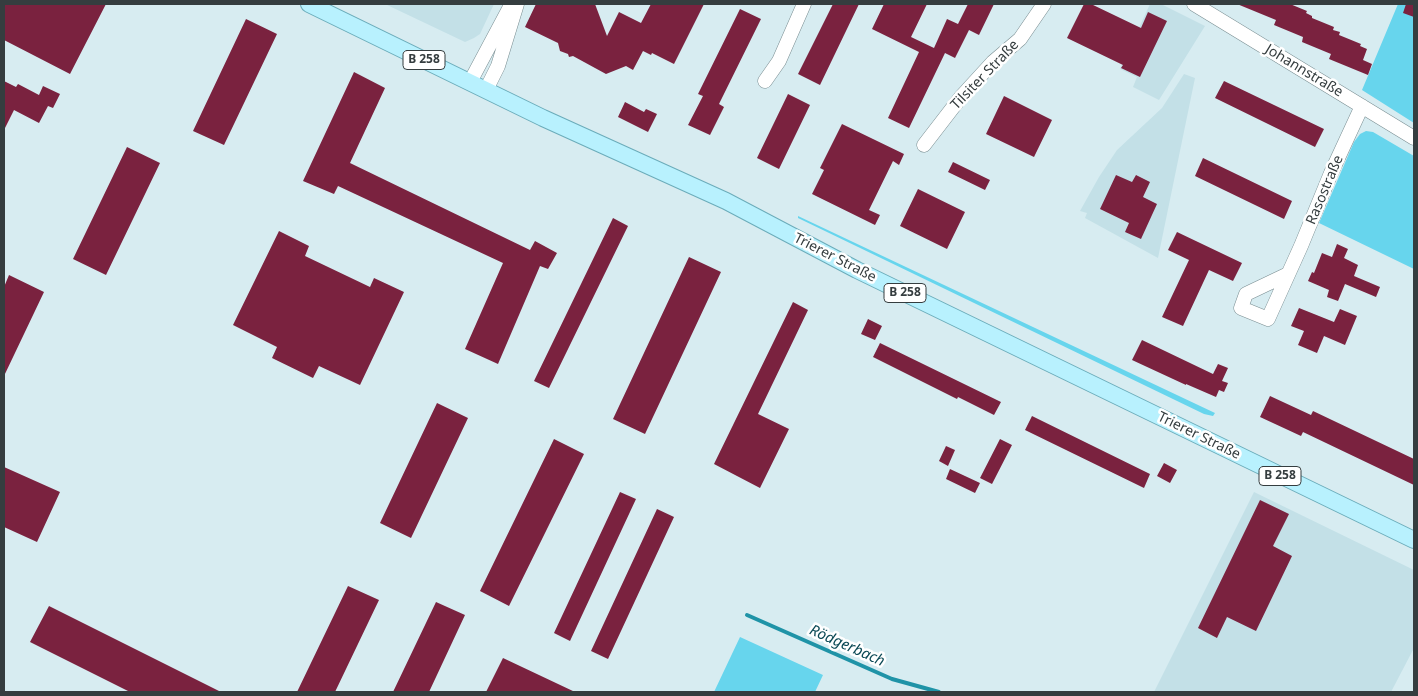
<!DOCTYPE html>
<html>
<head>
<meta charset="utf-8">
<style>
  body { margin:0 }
  #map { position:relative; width:1418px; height:696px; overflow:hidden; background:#d7ecf1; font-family:"Noto Sans",sans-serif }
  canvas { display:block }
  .frame { position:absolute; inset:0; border:5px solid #353d3f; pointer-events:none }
</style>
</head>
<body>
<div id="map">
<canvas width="1418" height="696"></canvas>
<div class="frame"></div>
</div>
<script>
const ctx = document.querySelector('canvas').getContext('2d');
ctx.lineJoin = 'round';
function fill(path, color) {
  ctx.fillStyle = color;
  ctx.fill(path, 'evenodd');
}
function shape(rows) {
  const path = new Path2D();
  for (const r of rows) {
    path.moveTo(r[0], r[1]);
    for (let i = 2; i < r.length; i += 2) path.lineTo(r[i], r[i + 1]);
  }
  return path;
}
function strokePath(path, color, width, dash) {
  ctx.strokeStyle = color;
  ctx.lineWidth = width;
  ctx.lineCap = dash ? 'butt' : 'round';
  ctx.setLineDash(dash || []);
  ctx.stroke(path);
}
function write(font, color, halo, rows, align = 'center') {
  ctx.font = font + ' "Noto Sans",sans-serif';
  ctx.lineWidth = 5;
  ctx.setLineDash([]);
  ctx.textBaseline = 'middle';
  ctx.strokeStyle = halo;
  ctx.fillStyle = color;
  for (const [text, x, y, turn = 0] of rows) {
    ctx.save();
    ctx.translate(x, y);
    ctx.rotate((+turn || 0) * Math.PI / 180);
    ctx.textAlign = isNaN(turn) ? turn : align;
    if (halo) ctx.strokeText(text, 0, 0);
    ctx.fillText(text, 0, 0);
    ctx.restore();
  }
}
const built = shape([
  [385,4,494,4,480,34,474,38,465,42],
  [1150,4,1161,4,1205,26,1159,100,1133,87,1137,77,1120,69],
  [1184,74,1195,78,1158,258,1085,218,1087,213,1080,211,1099,177,1117,150,1162,108],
  [1254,492,1414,570,1414,648,1391,692,1154,692]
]);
const green = shape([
  [1398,4,1414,4,1414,123,1362,90],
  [1366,131,1373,132,1414,156,1414,269,1319,223,1354,142,1360,134],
  [798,216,1215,413,1213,416,1204,414,798,218],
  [740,637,823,675,815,692,714,692]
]);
const stream = shape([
  [747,615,892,679,939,692]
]);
const building = shape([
  [4,4,106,4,70,74,4,40],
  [536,4,595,4,607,36,619,12,641,23,651,4,704,4,674,64,652,53,651,55,643,51,633,70,626,66,606,74,573,56,569,57,568,54,560,51,558,43,525,27],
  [833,4,859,4,820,85,798,74],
  [884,4,927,4,911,37,934,48,947,19,958,24,968,4,994,4,979,35,969,30,955,58,945,53,909,128,888,118,919,52,872,29],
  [1084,4,1091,4,1141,28,1148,12,1167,21,1140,77,1121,68,1123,65,1067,38],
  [1237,4,1290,4,1307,11,1306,13,1312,16,1312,18,1334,27,1333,30,1340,32,1339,35,1361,44,1360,46,1367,49,1363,60,1372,64,1368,75,1329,59,1331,54,1302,42,1303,37,1274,25,1276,20],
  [1406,4,1414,4,1414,17,1403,13],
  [740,9,761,19,719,104,724,107,710,135,688,125,703,96,698,94],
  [246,19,277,34,224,145,193,131],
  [354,72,385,88,350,163,530,250,535,241,557,253,548,269,540,266,498,364,465,349,503,263,338,186,334,194,303,181],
  [4,81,16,87,18,84,39,95,43,86,60,94,53,108,48,106,39,123,14,110,4,130],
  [1224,81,1324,129,1315,147,1215,98],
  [788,94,810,105,779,169,757,158],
  [1004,96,1052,120,1034,157,986,134],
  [625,102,644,112,646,109,657,114,648,132,618,117],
  [842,124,904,154,899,165,893,161,869,210,880,215,875,225,812,194,824,170,820,168],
  [127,147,160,163,106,275,73,259],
  [1203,158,1292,201,1284,219,1195,176],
  [953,162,990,180,985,190,948,172],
  [1116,175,1132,182,1136,175,1150,182,1143,197,1157,204,1141,239,1125,232,1129,223,1100,209],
  [918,189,965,212,947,249,900,226],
  [613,218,628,226,549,388,534,381],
  [279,231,309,246,305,256,370,287,374,278,404,292,360,385,319,366,313,378,272,358,277,347,233,325],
  [1177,232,1242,263,1233,281,1209,270,1183,326,1162,317,1189,260,1168,250],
  [1337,244,1348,249,1344,258,1358,265,1354,276,1380,287,1376,297,1345,284,1338,301,1327,297,1329,290,1308,281,1312,272,1314,273,1322,253,1332,257],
  [689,257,721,272,645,434,613,419],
  [9,275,44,292,4,376,4,287],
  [793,302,808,310,758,414,789,429,760,488,714,464],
  [1299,308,1334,322,1340,309,1357,316,1345,345,1324,336,1317,353,1298,345,1304,331,1291,326],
  [868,319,882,326,875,340,861,334],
  [1142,340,1213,374,1218,364,1228,368,1222,381,1228,383,1224,392,1219,390,1216,397,1186,384,1186,385,1132,360],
  [880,343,1001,402,994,415,958,397,957,399,873,357],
  [1270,396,1311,415,1313,411,1414,459,1414,485,1303,432,1301,436,1260,417],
  [437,403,468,418,411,538,380,523],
  [1032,416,1150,474,1144,488,1025,430],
  [554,439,584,454,509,606,480,591],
  [1000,439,1012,445,992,484,980,478],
  [946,446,955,450,948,466,939,461],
  [1164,463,1177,470,1170,483,1157,476],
  [4,467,60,492,37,542,4,527],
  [950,469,980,483,975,493,946,479],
  [620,492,636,499,570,641,554,633],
  [1260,500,1289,514,1273,546,1292,556,1256,631,1227,617,1217,638,1198,628],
  [657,509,674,517,608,659,591,651],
  [348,586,379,600,335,692,297,692],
  [436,602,465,615,429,692,393,692],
  [49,606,221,692,130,692,30,642],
  [503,658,575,692,486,692]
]);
const minor = shape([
  [1194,4,1414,138],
  [765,81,779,61,804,4],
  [470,82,510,7],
  [486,90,498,66,517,4],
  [924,145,961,97,993,62,1020,39,1044,4],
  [1288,274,1246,294,1241,308,1268,319,1301,246,1331,173,1362,106]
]);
const major = shape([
  [309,4,543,118,726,201,857,270,1414,540]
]);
const shields = [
  [424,60,42],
  [905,293,42],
  [1280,476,42]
];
const shieldNames = [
  ["B 258",424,60],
  ["B 258",905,293],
  ["B 258",1280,476]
];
const streetNames = [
  ["Johannstraße",1304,71,31],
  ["Tilsiter Straße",985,75,-46],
  ["Rasostraße",1325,190,-67],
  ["Trierer Straße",835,258,27],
  ["Trierer Straße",1199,436,26]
];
const waterNames = [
  ["Rödgerbach",847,646,24]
];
fill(built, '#c3e0e7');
fill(green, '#67d5ed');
strokePath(stream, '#1f93a7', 4);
fill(building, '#7a223f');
strokePath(minor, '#798d91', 15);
strokePath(major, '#6bacba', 18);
strokePath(minor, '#fff', 14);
strokePath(major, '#b8f1fe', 16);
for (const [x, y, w] of shields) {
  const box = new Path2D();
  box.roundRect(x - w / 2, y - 9.5, w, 19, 4);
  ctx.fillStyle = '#fff';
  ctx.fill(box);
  strokePath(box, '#353d3f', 1);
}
write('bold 12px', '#353d3f', null, shieldNames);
write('14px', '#353d3f', '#fff', streetNames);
write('italic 15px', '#0b4955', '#fff', waterNames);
</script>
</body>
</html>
